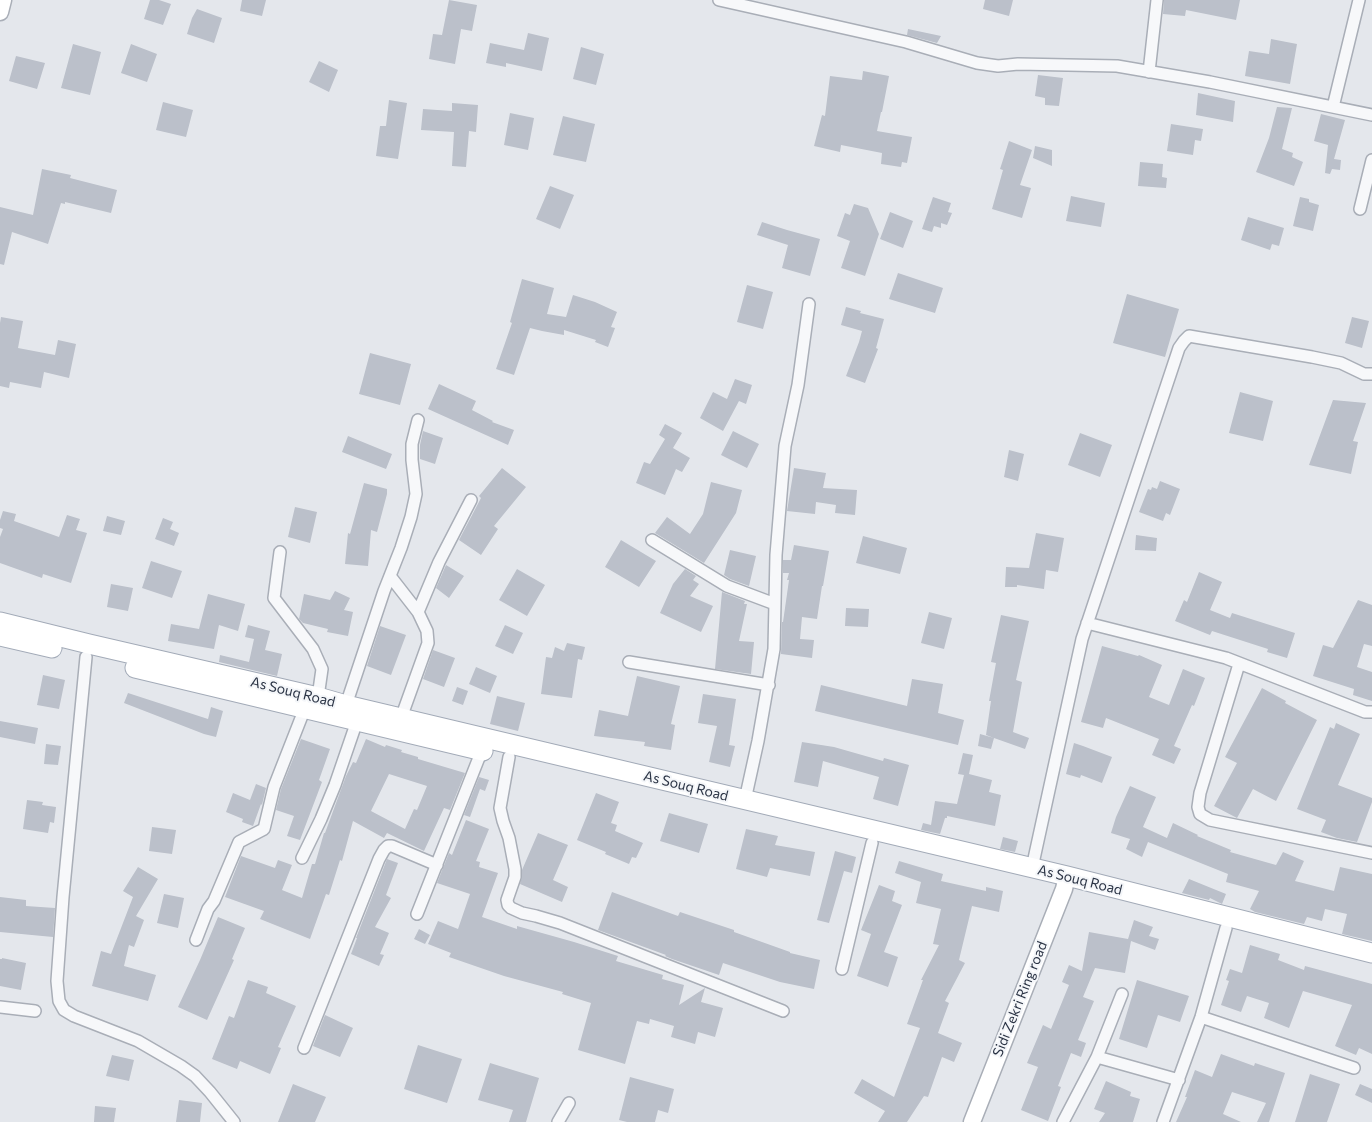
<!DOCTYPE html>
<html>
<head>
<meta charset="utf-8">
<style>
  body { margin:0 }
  canvas { display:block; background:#e4e7ec }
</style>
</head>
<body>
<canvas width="1372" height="1122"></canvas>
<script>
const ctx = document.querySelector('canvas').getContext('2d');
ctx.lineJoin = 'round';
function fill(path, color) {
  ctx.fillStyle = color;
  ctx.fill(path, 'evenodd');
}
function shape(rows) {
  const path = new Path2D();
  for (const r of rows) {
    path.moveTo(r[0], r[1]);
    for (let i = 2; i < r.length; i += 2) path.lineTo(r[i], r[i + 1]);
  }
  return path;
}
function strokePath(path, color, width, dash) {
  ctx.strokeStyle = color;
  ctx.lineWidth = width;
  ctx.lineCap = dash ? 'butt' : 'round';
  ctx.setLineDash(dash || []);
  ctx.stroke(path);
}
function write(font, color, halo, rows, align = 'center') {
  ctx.font = font + ' Commissioner,sans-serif';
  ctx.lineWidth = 4;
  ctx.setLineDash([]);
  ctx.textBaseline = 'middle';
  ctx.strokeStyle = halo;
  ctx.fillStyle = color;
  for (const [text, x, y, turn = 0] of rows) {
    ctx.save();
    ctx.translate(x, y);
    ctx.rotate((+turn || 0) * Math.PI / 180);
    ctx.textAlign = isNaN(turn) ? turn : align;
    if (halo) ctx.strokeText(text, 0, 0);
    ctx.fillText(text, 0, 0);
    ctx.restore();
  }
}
const building = shape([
  [150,0,159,0,171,4,163,25,144,19],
  [242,0,266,0,262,16,240,11],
  [449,0,477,5,472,31,461,29,455,64,429,59,433,34,442,35],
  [985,0,1013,0,1009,16,983,9],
  [1164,0,1240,0,1236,20,1186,10,1185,16,1163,14],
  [197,9,222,18,214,43,187,34,192,18],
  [908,29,941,36,937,43,907,35],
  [528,33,549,38,542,71,506,63,506,67,486,63,490,43,524,50],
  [1271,39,1297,44,1290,84,1245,76,1249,51,1269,54],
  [73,44,101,52,90,95,61,88],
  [131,44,157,54,147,82,121,73],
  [581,47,604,54,596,85,573,79],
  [16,56,45,63,37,89,9,81],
  [319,61,338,70,329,92,309,82],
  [863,71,889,76,882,112,881,112,877,131,912,137,907,163,902,162,901,167,881,164,882,153,841,145,840,152,814,146,822,115,825,116,830,76,862,80],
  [1038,75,1063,78,1059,106,1045,105,1045,98,1035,96],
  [1198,93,1235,101,1233,122,1196,115],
  [389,100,407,103,398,159,376,156,380,126,386,126],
  [163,102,193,110,186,137,156,130],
  [452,103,478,105,476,132,469,131,466,167,452,166,454,132,421,130,423,109,452,111],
  [1277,107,1292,108,1282,149,1293,153,1292,157,1303,162,1294,186,1256,172,1269,138],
  [510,113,534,118,528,150,504,145],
  [1321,114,1345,120,1334,159,1341,160,1340,170,1332,169,1330,174,1325,173,1328,145,1314,141],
  [563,116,595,124,586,162,553,155],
  [1171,124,1203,129,1201,141,1195,140,1193,155,1167,151],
  [1009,141,1032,150,1020,185,1031,188,1022,218,992,209,1003,170,1000,169],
  [1035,146,1052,150,1052,166,1033,158],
  [1140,162,1163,164,1162,177,1167,178,1166,188,1138,186],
  [42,169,71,175,70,178,117,190,111,213,65,202,65,204,61,203,48,244,12,232,4,265,0,264,0,207,33,215],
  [550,186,574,195,560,229,536,219],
  [1071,196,1105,203,1101,227,1066,221],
  [933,197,951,203,948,212,952,213,947,225,941,223,941,228,934,226,932,232,922,229],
  [1300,197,1309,199,1309,202,1319,205,1313,231,1293,226],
  [854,204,868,208,879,234,865,276,841,268,850,241,837,236,845,213,850,215],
  [890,212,913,221,903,248,880,239],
  [1248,217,1284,228,1279,246,1272,244,1270,250,1241,240],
  [762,222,787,230,820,239,810,276,782,268,788,245,757,235],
  [898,273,943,288,935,313,889,299],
  [522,279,554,288,547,314,566,317,573,295,595,302,617,312,611,327,615,328,608,347,595,342,596,340,564,330,564,335,542,331,530,328,514,375,496,369,512,323,510,322],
  [747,285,773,292,763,329,737,322],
  [1127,294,1179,309,1165,357,1113,343],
  [846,307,861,311,860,313,884,319,876,348,878,349,865,383,846,376,859,342,862,331,841,325],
  [1,317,23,321,18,348,55,355,58,340,76,344,69,378,44,372,41,388,10,382,9,388,0,386,0,323],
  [1352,317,1369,321,1362,348,1345,343],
  [370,353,411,364,400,405,359,394],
  [735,379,752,385,746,404,739,401,723,431,700,418,713,392,727,399],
  [439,384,476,401,472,410,493,421,492,422,514,430,508,445,428,409],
  [1240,392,1273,401,1263,441,1229,433],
  [1333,400,1366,403,1353,441,1358,442,1351,474,1309,465],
  [665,424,682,433,673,448,690,458,682,472,676,469,665,495,636,483,644,462,650,464,665,439,659,435],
  [423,431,443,438,435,464,420,459,420,445],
  [733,431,759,444,747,468,721,455],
  [1080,433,1112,445,1100,477,1068,465],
  [348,436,392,454,386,469,342,452],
  [1009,450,1024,454,1018,481,1004,477],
  [502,468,526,487,494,526,498,529,481,555,459,540,481,498,479,496],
  [794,468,826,473,823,488,857,490,855,515,835,513,836,505,816,502,815,514,787,511],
  [1160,481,1180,489,1170,515,1166,513,1163,521,1139,512,1148,489,1151,490,1152,487,1157,489],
  [711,482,742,490,736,513,704,563,655,533,667,517,690,534,703,514],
  [364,483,387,489,387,494,377,532,371,530,368,566,345,564,348,533,350,534],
  [295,507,317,512,310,543,288,537],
  [3,511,16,514,14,521,59,537,67,515,80,519,76,530,87,533,71,583,43,574,42,578,0,563,0,537,3,529,0,528,0,520],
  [107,516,125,521,121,535,103,531],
  [163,518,173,522,170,529,179,533,174,546,155,539],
  [1036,533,1064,538,1058,572,1046,570,1044,589,1017,585,1017,587,1005,587,1006,567,1029,568],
  [1136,535,1157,538,1156,551,1135,550],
  [863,536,907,548,900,574,856,563],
  [621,540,656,561,639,587,605,567],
  [794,545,829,551,823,586,822,586,817,619,802,617,800,639,814,640,812,658,781,654,782,622,783,622,789,580,787,580,789,573,783,573,783,560,791,560],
  [730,550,756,556,749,586,730,579,724,575],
  [151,561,182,571,172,598,142,588],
  [446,565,464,576,449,598,436,588],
  [517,569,545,585,527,616,499,600],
  [685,569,696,576,693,580,699,584,690,596,713,606,701,632,660,613,673,584],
  [1199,572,1222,582,1210,610,1230,618,1232,613,1295,633,1287,658,1267,652,1268,649,1212,631,1210,635,1175,621,1184,600,1187,602],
  [111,584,133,588,128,611,107,607],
  [335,591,350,598,344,610,353,612,348,636,327,632,328,629,303,623,299,619,304,594,330,600],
  [722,592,745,601,744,604,747,604,739,641,754,642,751,674,715,669],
  [208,594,245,604,238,631,219,625,214,649,168,641,171,624,199,629],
  [1358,600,1372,605,1372,646,1364,644,1357,667,1372,672,1372,701,1353,695,1354,689,1313,676,1323,645,1333,648],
  [846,608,869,609,868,627,845,626],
  [929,612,952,618,944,649,921,643],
  [1001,615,1029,621,1016,680,1022,682,1013,732,1029,738,1025,749,994,738,991,749,978,746,980,734,994,738,986,735,991,701,989,701,996,663,991,662],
  [248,625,270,631,265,650,282,654,277,676,219,662,220,655,249,662,254,639,245,637],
  [505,625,523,633,513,654,495,646],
  [380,626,406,635,391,675,367,666],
  [567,643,585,647,582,660,578,659,572,698,541,694,546,657,552,658,555,647,564,651],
  [1102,646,1138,656,1139,655,1162,665,1149,697,1169,705,1183,669,1205,678,1194,706,1192,705,1174,746,1181,749,1174,764,1152,755,1159,739,1106,718,1103,728,1081,722],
  [433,650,455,658,444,687,423,679],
  [476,667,497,676,490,693,469,684],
  [43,675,65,680,59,709,37,705],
  [637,676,680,686,671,724,675,725,671,750,644,746,645,742,594,736,599,710,628,716],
  [912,679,943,684,938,713,964,720,958,745,815,711,821,685,907,706],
  [457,687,468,691,463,705,452,701],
  [1262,688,1286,701,1285,703,1317,720,1276,801,1253,789,1237,818,1214,806,1237,763,1225,757],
  [128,693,208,719,211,707,223,711,216,737,204,734,124,703],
  [703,694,736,699,729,745,735,746,730,767,709,762,717,726,698,723],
  [497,696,525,703,518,731,490,724],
  [0,721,38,728,35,744,0,737],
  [1336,723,1360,734,1338,785,1372,798,1372,802,1357,842,1337,838,1321,832,1326,820,1297,809,1330,727,1334,729],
  [301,739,330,749,319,780,322,782,300,840,287,836,294,816,276,810,281,789],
  [366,739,385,747,386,745,402,750,401,752,418,757,418,759,465,773,450,810,444,808,424,851,387,833,384,838,353,821,342,861,340,860,329,895,326,894,310,939,260,919,264,911,225,897,241,856,275,868,278,860,292,865,282,890,302,898,312,864,315,864,324,833,325,833,346,776,353,762,356,763],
  [389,774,427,786,417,810,414,809,405,829,371,811],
  [802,742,834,747,883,761,884,758,909,765,898,806,873,799,879,777,823,761,818,787,794,782],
  [1074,743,1083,746,1112,757,1102,783,1081,775,1080,778,1066,774],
  [46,744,61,746,58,765,44,764],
  [963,753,973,755,969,774,992,780,989,792,1001,795,995,826,947,816,947,818,945,818,940,834,921,830,923,823,931,825,935,801,957,804,964,775,958,774],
  [479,777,489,780,485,791,480,789,470,817,464,815],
  [256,784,266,788,262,805,261,804,253,826,242,822,243,819,226,812,233,793,250,800],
  [1130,786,1156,797,1143,827,1167,838,1173,823,1198,835,1197,836,1231,850,1230,852,1276,865,1283,852,1304,861,1295,881,1334,891,1340,867,1372,874,1372,941,1342,934,1347,914,1325,909,1322,921,1307,917,1304,924,1255,912,1250,909,1259,891,1226,882,1228,874,1148,842,1142,857,1126,849,1130,839,1111,833,1116,817],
  [596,793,619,802,611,823,617,825,615,831,643,843,636,858,632,857,629,864,605,854,606,852,577,840],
  [27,800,43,802,42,805,56,807,54,823,50,822,48,833,23,829],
  [669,813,708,824,699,853,660,841],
  [466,820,489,829,476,861,480,862,479,867,498,873,482,917,517,929,517,926,574,942,618,956,616,961,663,975,662,979,684,985,679,1005,705,988,701,1002,723,1008,715,1037,698,1032,695,1044,671,1037,674,1026,650,1019,649,1024,637,1021,625,1064,578,1050,591,1003,562,994,563,992,504,976,449,957,451,953,428,944,438,921,458,929,470,894,437,883,449,853,452,855],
  [152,827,176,830,172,854,149,851],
  [746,829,778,836,775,845,815,852,810,876,770,868,767,877,736,869],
  [538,833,568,845,553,880,568,887,562,902,520,884,522,877,522,870],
  [1003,837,1018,841,1015,852,1000,849],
  [835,851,856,857,852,873,844,871,829,923,817,920],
  [387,859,398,863,386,895,391,898,375,927,389,933,380,954,384,955,379,966,351,954,357,938,356,938],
  [899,861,943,874,941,881,986,891,986,887,1003,891,999,912,972,906,959,960,965,963,945,1001,949,1003,938,1033,962,1043,954,1062,942,1057,928,1097,924,1096,907,1122,878,1122,885,1111,854,1093,862,1079,894,1097,920,1028,907,1024,923,980,921,980,939,945,933,944,941,909,916,903,921,882,895,873],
  [138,867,158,879,136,916,144,920,134,947,129,945,124,966,156,975,148,1001,92,986,101,951,111,954,133,897,123,891],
  [1189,879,1226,894,1222,904,1210,898,1209,900,1182,893],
  [879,885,895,891,892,901,902,905,884,952,898,957,888,987,857,976,871,934,861,930],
  [612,892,678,916,680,912,734,930,734,932,790,952,790,953,820,960,814,989,780,982,723,963,719,975,672,959,665,956,666,955,598,930],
  [164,894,184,898,178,928,157,923],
  [0,897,26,900,26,906,55,908,53,937,0,932],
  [218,917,245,928,232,959,234,960,207,1020,178,1007,200,960],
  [1134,920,1153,927,1149,936,1159,939,1155,950,1131,941,1125,973,1095,968,1083,997,1094,1001,1078,1040,1086,1043,1081,1057,1071,1053,1058,1086,1061,1087,1048,1121,1021,1110,1038,1067,1027,1063,1043,1025,1051,1029,1069,985,1062,982,1069,965,1082,971,1089,932,1128,939],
  [419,929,430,935,425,944,414,939],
  [1250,945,1280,954,1278,960,1304,970,1305,966,1372,984,1372,1054,1359,1048,1356,1055,1335,1046,1352,1005,1303,991,1289,1028,1264,1018,1269,1003,1247,996,1241,1012,1221,1005,1229,981,1226,980,1230,969,1242,973],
  [2,958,26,963,21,990,0,986,0,959,2,959],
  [248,980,268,987,266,993,296,1006,278,1047,281,1048,270,1074,240,1061,237,1069,212,1059,229,1016,234,1018],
  [1137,980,1189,996,1180,1022,1158,1015,1147,1048,1119,1039],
  [325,1015,353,1028,340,1057,313,1046],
  [418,1045,462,1059,447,1103,404,1089],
  [1221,1054,1254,1066,1255,1063,1285,1073,1269,1122,1257,1122,1266,1103,1232,1092,1223,1114,1241,1122,1176,1122,1187,1097,1185,1097,1195,1070,1212,1077],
  [112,1055,134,1060,129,1081,106,1076],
  [490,1063,539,1078,526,1122,509,1122,513,1110,478,1100],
  [1310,1074,1340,1084,1327,1122,1295,1122],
  [630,1077,674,1089,668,1113,658,1110,655,1122,627,1122,619,1120],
  [1106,1081,1131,1092,1130,1096,1140,1099,1133,1122,1099,1122,1105,1113,1094,1109],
  [293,1084,326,1097,315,1122,278,1122],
  [1360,1084,1372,1089,1372,1103,1355,1095],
  [179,1100,202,1103,200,1122,176,1122],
  [95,1106,116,1108,114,1122,94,1122]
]);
const street = shape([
  [719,0,906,42,977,63,998,66,1018,64,1117,66,1210,82,1372,115],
  [1149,72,1157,0],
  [1333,107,1359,0],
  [1360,209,1372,160],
  [652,540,727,586,775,604],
  [280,552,274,598,313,649,322,669,318,697],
  [390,576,418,612,427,631,428,643,401,718],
  [418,612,439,562,471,500],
  [1087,623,1226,658,1365,712,1372,712],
  [86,657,63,897,57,981,59,1001,64,1010,74,1016,138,1041,181,1066,195,1076,210,1092,234,1122],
  [629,662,769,685],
  [1239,664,1200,793,1198,807,1200,814,1210,820,1372,853],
  [346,705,384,591,401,548,411,517,416,494,412,460,412,444,418,420],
  [509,757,500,808,503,821,509,838,515,869,515,877,507,900,508,905,511,908,522,913,536,916,560,923,783,1011],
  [745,800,758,741,774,649,776,555,785,446,798,385,809,304],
  [302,858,321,819,335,785,357,721],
  [1032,868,1082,639,1179,348,1184,341,1189,336,1312,357,1341,363,1364,374,1372,374],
  [417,914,482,750],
  [196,940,208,909,214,901,239,842,264,829,274,787,305,708],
  [842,969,872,843],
  [0,1007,35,1011],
  [1201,1017,1354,1068],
  [304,1048,379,859,384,850,388,846,392,846,437,865],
  [1097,1057,1179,1080],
  [558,1122,569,1103],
  [1063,1122,1097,1057,1122,994],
  [1163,1122,1201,1017,1226,928]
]);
const secondary = shape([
  [0,12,3,0],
  [972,1122,1064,889,1067,876]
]);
const primary = shape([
  [0,622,89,644,318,697,346,705,1067,876,1372,953],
  [0,636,52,648],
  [135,668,483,751]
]);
const streetNames = [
  ["As Souq Road",293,692,14],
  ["As Souq Road",686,786,14],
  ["As Souq Road",1080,880,14],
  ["Sidi Zekri Ring road",1020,999,-68]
];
fill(building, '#bbc0ca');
strokePath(street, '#a9aeb7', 14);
strokePath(secondary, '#a9aeb7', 19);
strokePath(primary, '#a3abb8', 21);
strokePath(street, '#f7f8fa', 11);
strokePath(secondary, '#fff', 16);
strokePath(primary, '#fff', 19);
write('14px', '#2b3445', '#f4f6f9', streetNames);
</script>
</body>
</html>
